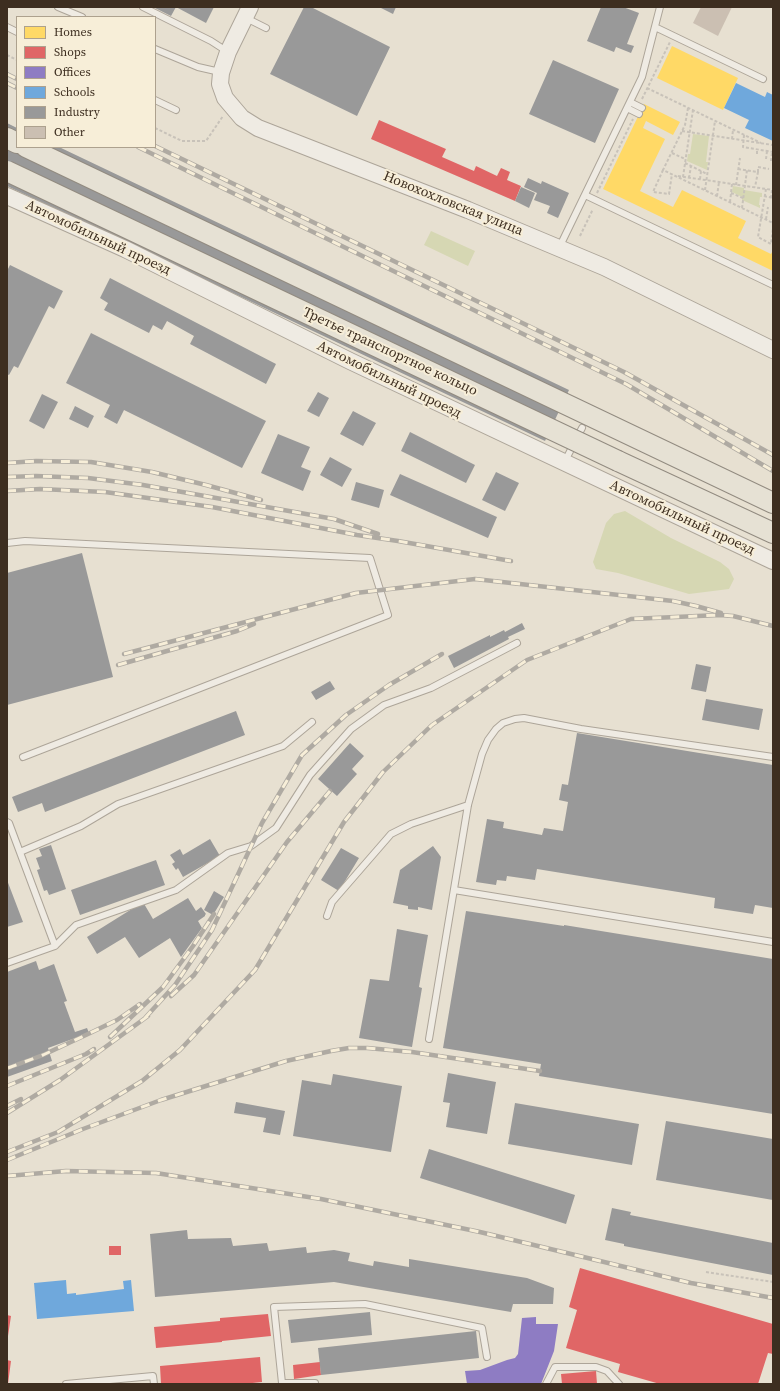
<!DOCTYPE html>
<html>
<head>
<meta charset="utf-8">
<style>
  body { margin:0 }
  #map { position:relative; width:780px; height:1391px; overflow:hidden; background:#e7e0d1; font-family:"Source Serif 4",serif }
  canvas { display:block }
  .frame { position:absolute; inset:0; border:8px solid #3d2e20; pointer-events:none }
  .legend { position:absolute; left:16px; top:16px; width:140px; height:132px; box-sizing:border-box; background:#f7eed8; border:1px solid #ada18e; margin:0; padding:5px 7px; list-style:none; font-size:12px; color:#3d2e20 }
  .legend li { display:flex; align-items:center; gap:8px; height:20px }
  .legend b { width:20px; border:1px solid #ada18e }
</style>
</head>
<body>
<div id="map">
<canvas width="780" height="1391"></canvas>
<div class="frame"></div>
<ul class="legend">
<li><b style="height:11px;background:#ffd966"></b>Homes</li>
<li><b style="height:11px;background:#e06666"></b>Shops</li>
<li><b style="height:11px;background:#8e7cc3"></b>Offices</li>
<li><b style="height:11px;background:#6fa8dc"></b>Schools</li>
<li><b style="height:11px;background:#999"></b>Industry</li>
<li><b style="height:11px;background:#cbbfb2"></b>Other</li>
</ul>
</div>
<script>
const ctx = document.querySelector('canvas').getContext('2d');
ctx.lineJoin = 'round';
function fill(path, color) {
  ctx.fillStyle = color;
  ctx.fill(path, 'evenodd');
}
function shape(rows) {
  const path = new Path2D();
  for (const r of rows) {
    path.moveTo(r[0], r[1]);
    for (let i = 2; i < r.length; i += 2) path.lineTo(r[i], r[i + 1]);
  }
  return path;
}
function strokePath(path, color, width, dash) {
  ctx.strokeStyle = color;
  ctx.lineWidth = width;
  ctx.lineCap = dash ? 'butt' : 'round';
  ctx.setLineDash(dash || []);
  ctx.stroke(path);
}
function write(font, color, halo, rows, align = 'center') {
  ctx.font = font + ' "Source Serif 4",serif';
  ctx.lineWidth = 4;
  ctx.setLineDash([]);
  ctx.textBaseline = 'middle';
  ctx.strokeStyle = halo;
  ctx.fillStyle = color;
  for (const [text, x, y, turn = 0] of rows) {
    ctx.save();
    ctx.translate(x, y);
    ctx.rotate((+turn || 0) * Math.PI / 180);
    ctx.textAlign = isNaN(turn) ? turn : align;
    if (halo) ctx.strokeText(text, 0, 0);
    ctx.fillText(text, 0, 0);
    ctx.restore();
  }
}
const green = shape([
  [693,134,709,136,706,162,708,162,707,170,687,161,688,154,690,154],
  [733,186,744,188,744,190,762,193,762,197,760,197,759,205,760,205,760,208,742,200,742,197,732,192],
  [431,231,475,251,468,266,424,245],
  [625,511,671,538,720,562,729,569,734,579,729,589,689,594,618,573,596,569,593,562,606,523,614,514]
]);
const homes = shape([
  [672,46,738,78,723,110,657,78],
  [644,104,680,122,673,135,646,121,643,128,665,139,640,191,673,207,682,190,746,221,738,238,771,254,773,250,773,271,603,189]
]);
const shops = shape([
  [379,120,446,149,442,157,474,171,476,166,497,176,501,168,510,172,507,180,521,186,515,201,371,139],
  [109,1246,121,1246,121,1255,109,1255],
  [580,1268,773,1324,773,1354,768,1353,758,1384,660,1384,618,1372,620,1364,566,1348,577,1310,569,1307],
  [268,1314,271,1336,222,1341,222,1342,156,1348,154,1327,220,1321,220,1318],
  [7,1315,11,1316,8,1336,7,1336],
  [260,1357,262,1382,243,1384,161,1384,160,1366],
  [7,1360,11,1361,8,1384,7,1384],
  [320,1362,321,1375,294,1379,293,1365],
  [596,1371,597,1384,562,1384,561,1374]
]);
const offices = shape([
  [536,1317,536,1324,558,1324,554,1351,541,1384,467,1384,465,1371,480,1370,507,1360,515,1358,518,1354,522,1318]
]);
const schools = shape([
  [736,83,765,97,767,92,773,95,773,141,745,128,749,120,724,108],
  [66,1280,67,1294,76,1293,76,1295,124,1289,123,1281,131,1280,134,1311,37,1319,34,1283]
]);
const industry = shape([
  [153,7,214,7,206,23,176,7,171,16],
  [304,7,311,7,390,47,357,116,270,74],
  [379,7,396,7,393,14],
  [601,7,623,7,639,13,627,44,634,46,631,53,616,47,614,52,587,41],
  [553,60,619,89,595,143,529,114],
  [7,123,17,128,17,147,59,147,569,390,545,441,7,186],
  [528,178,541,184,542,181,569,193,558,218,547,213,550,206,534,200,537,193,524,187],
  [521,187,535,193,529,208,515,201],
  [10,265,63,291,54,309,49,306,18,368,14,366,9,375,7,374,7,271],
  [110,278,276,364,266,384,190,344,194,336,167,321,162,330,153,325,149,333,104,310,108,303,100,298],
  [91,333,266,421,242,468,124,410,117,424,104,417,110,405,66,383],
  [318,392,329,398,319,417,307,411],
  [42,394,58,402,44,429,29,421],
  [75,406,94,416,88,428,69,419],
  [353,411,376,423,363,446,340,434],
  [410,432,475,465,466,483,401,451],
  [278,434,310,447,301,467,311,471,303,491,261,473],
  [330,457,352,469,342,487,320,475],
  [496,472,519,483,505,511,482,500],
  [400,474,497,517,488,538,390,495],
  [356,482,384,490,379,508,351,500],
  [82,553,113,677,7,705,7,573],
  [522,623,525,629,508,637,509,639,454,668,448,656,490,635,490,637,504,630,505,632],
  [696,664,711,667,706,692,691,689],
  [330,681,335,689,316,700,311,692],
  [706,699,763,709,759,730,702,720],
  [236,711,245,735,45,812,42,803,18,812,12,797],
  [577,733,773,765,773,908,755,905,753,914,714,908,715,898,537,869,535,880,507,876,506,881,497,880,496,885,476,882,487,819,504,822,503,828,542,835,544,828,563,831,568,802,559,800,562,784,568,785],
  [350,743,364,756,352,769,357,774,337,796,318,779],
  [210,839,220,856,183,877,178,868,176,870,172,864,175,862,170,855,180,849,183,855],
  [51,845,66,889,49,895,47,890,44,891,37,870,40,869,36,858,42,856,39,849],
  [433,846,441,857,432,910,418,907,418,910,408,909,408,906,393,903,400,870],
  [341,848,359,858,339,891,321,880],
  [156,860,165,885,80,915,71,890],
  [7,880,23,922,7,927],
  [214,891,224,897,213,915,204,910],
  [188,898,196,911,201,907,206,914,205,915,205,916,198,921,202,928,181,957,170,938,139,958,125,937,97,954,87,937,143,902,153,919],
  [466,911,564,926,564,925,773,959,773,1114,539,1076,541,1064,443,1048],
  [397,929,428,935,419,987,422,988,412,1047,359,1038,370,979,389,981],
  [36,961,39,970,54,964,67,1001,64,1002,75,1032,87,1028,89,1033,48,1048,52,1061,7,1077,7,972],
  [448,1073,496,1082,487,1134,446,1127,450,1103,443,1102],
  [333,1074,402,1086,391,1152,293,1136,302,1080,331,1085],
  [236,1102,285,1111,280,1135,263,1132,266,1118,234,1113],
  [515,1103,639,1124,632,1165,508,1144],
  [666,1121,773,1139,773,1200,656,1180],
  [429,1149,575,1195,566,1224,420,1178],
  [612,1208,631,1212,630,1215,773,1243,773,1275,624,1246,624,1244,605,1240],
  [187,1230,188,1239,231,1238,233,1246,267,1243,269,1251,306,1247,307,1253,334,1250,350,1253,348,1261,373,1266,374,1261,409,1267,409,1259,527,1278,554,1288,553,1304,513,1304,511,1312,334,1282,155,1297,150,1234],
  [370,1312,372,1335,291,1343,288,1320],
  [476,1331,479,1358,321,1375,318,1348]
]);
const building = shape([
  [701,7,732,7,718,36,693,23]
]);
const path = shape([
  [7,55,17,60],
  [647,88,761,143],
  [642,99,670,42],
  [688,108,685,125,663,170,773,223],
  [155,128,182,141,206,141,223,116],
  [682,131,773,145],
  [744,135,743,147,773,152],
  [732,139,733,130],
  [672,153,685,159],
  [757,154,757,150],
  [766,159,767,151],
  [771,161,772,152],
  [685,163,707,174],
  [738,169,758,172,755,187],
  [663,170,653,192,669,194,672,174],
  [758,172,758,167,769,169],
  [678,176,773,190],
  [683,177,693,110],
  [689,178,691,166],
  [700,179,701,171],
  [736,185,740,158],
  [766,189,758,237,771,244,773,228],
  [705,190,715,121],
  [597,193,633,119],
  [731,193,743,198],
  [717,196,719,182],
  [764,196,773,198],
  [771,198,772,190],
  [730,202,732,184],
  [742,208,747,170],
  [766,219,768,207],
  [580,236,593,209],
  [706,1272,773,1282]
]);
const service = shape([
  [58,7,82,17],
  [143,7,211,41,228,52],
  [246,18,266,28],
  [7,27,17,32],
  [655,27,763,79],
  [155,49,198,67,220,72],
  [155,100,176,110],
  [630,102,642,108],
  [627,108,639,114],
  [585,195,773,285],
  [559,248,642,77,660,7],
  [565,461,582,428],
  [7,543,25,541,370,558,388,615,23,757],
  [7,822,9,823,55,946,7,963],
  [20,852,81,826,118,804,283,746,312,722],
  [454,890,773,942],
  [327,916,332,902,391,834,411,824,468,805],
  [55,946,76,925,176,890,228,853,251,846,276,828,310,775,351,729,384,705,431,688,517,643],
  [429,1039,468,805,482,754,488,740,496,729,503,723,515,719,524,718,581,729,773,757],
  [315,1383,282,1383,274,1307,365,1304,482,1328,487,1357],
  [66,1384,153,1376,154,1384],
  [546,1384,555,1367,596,1367,607,1371,619,1384]
]);
const tertiary = shape([
  [250,7,228,52,221,73,220,84,225,98,242,118,258,128,468,210,604,267,773,350],
  [7,196,125,249,350,361,773,561]
]);
const primary = shape([
  [7,138,17,143],
  [26,147,773,503],
  [618,461,773,533]
]);
const rail = shape([
  [7,74,17,79],
  [7,83,17,88],
  [155,146,624,372,773,455],
  [138,147,626,384,773,471],
  [7,463,36,461,91,462,152,472,206,485,261,500],
  [7,477,36,476,88,478,143,485,334,519,378,534],
  [7,491,40,489,105,492,212,507,357,535,398,541,511,561],
  [124,654,356,593,475,579,673,601,696,606,721,613],
  [118,665,237,631,254,624],
  [171,996,194,975,287,842,330,791],
  [145,1018,175,985,212,930,262,823,302,755,346,715,389,685,442,654],
  [110,1037,163,987,193,946,214,914],
  [8,1068,43,1055,88,1034,117,1020,140,1004],
  [7,1086,86,1054,94,1049],
  [7,1106,21,1099],
  [7,1113,60,1080,148,1016],
  [7,1152,58,1132,142,1081,180,1050,255,970,344,822,383,772,432,725,527,660,631,619,720,615,733,616,773,626],
  [7,1160,83,1129,161,1100,286,1061,331,1051,349,1048,367,1048,412,1052,540,1071],
  [7,1176,66,1171,156,1173,321,1199,480,1232,691,1283,773,1298]
]);
const primaryBridge = shape([
  [7,171,618,461]
]);
const streetNames = [
  ["Новохохловская улица",453,204,22],
  ["Автомобильный проезд",98,238,25],
  ["Третье транспортное кольцо",390,352,25],
  ["Автомобильный проезд",389,380,26],
  ["Автомобильный проезд",682,518,25]
];
fill(green, '#d6d7b3');
fill(homes, '#ffd966');
fill(shops, '#e06666');
fill(offices, '#8e7cc3');
fill(schools, '#6fa8dc');
fill(industry, '#999');
fill(building, '#cbbfb2');
strokePath(service, '#ada599', 8);
strokePath(tertiary, '#ada599', 18);
strokePath(primary, '#928b80', 22);
strokePath(path, '#c8c2b9', 2, [3, 2]);
strokePath(service, '#efebe3', 6);
strokePath(tertiary, '#efebe3', 16);
strokePath(primary, '#e6e1d4', 20);
strokePath(rail, '#afaaa2', 4.5);
strokePath(rail, '#f7eed8', 3, [9]);
strokePath(primaryBridge, '#928b80', 22, []);
strokePath(primaryBridge, '#e6e1d4', 20);
write('14px', '#3d2e20', '#f7eed8', streetNames);
</script>
</body>
</html>
